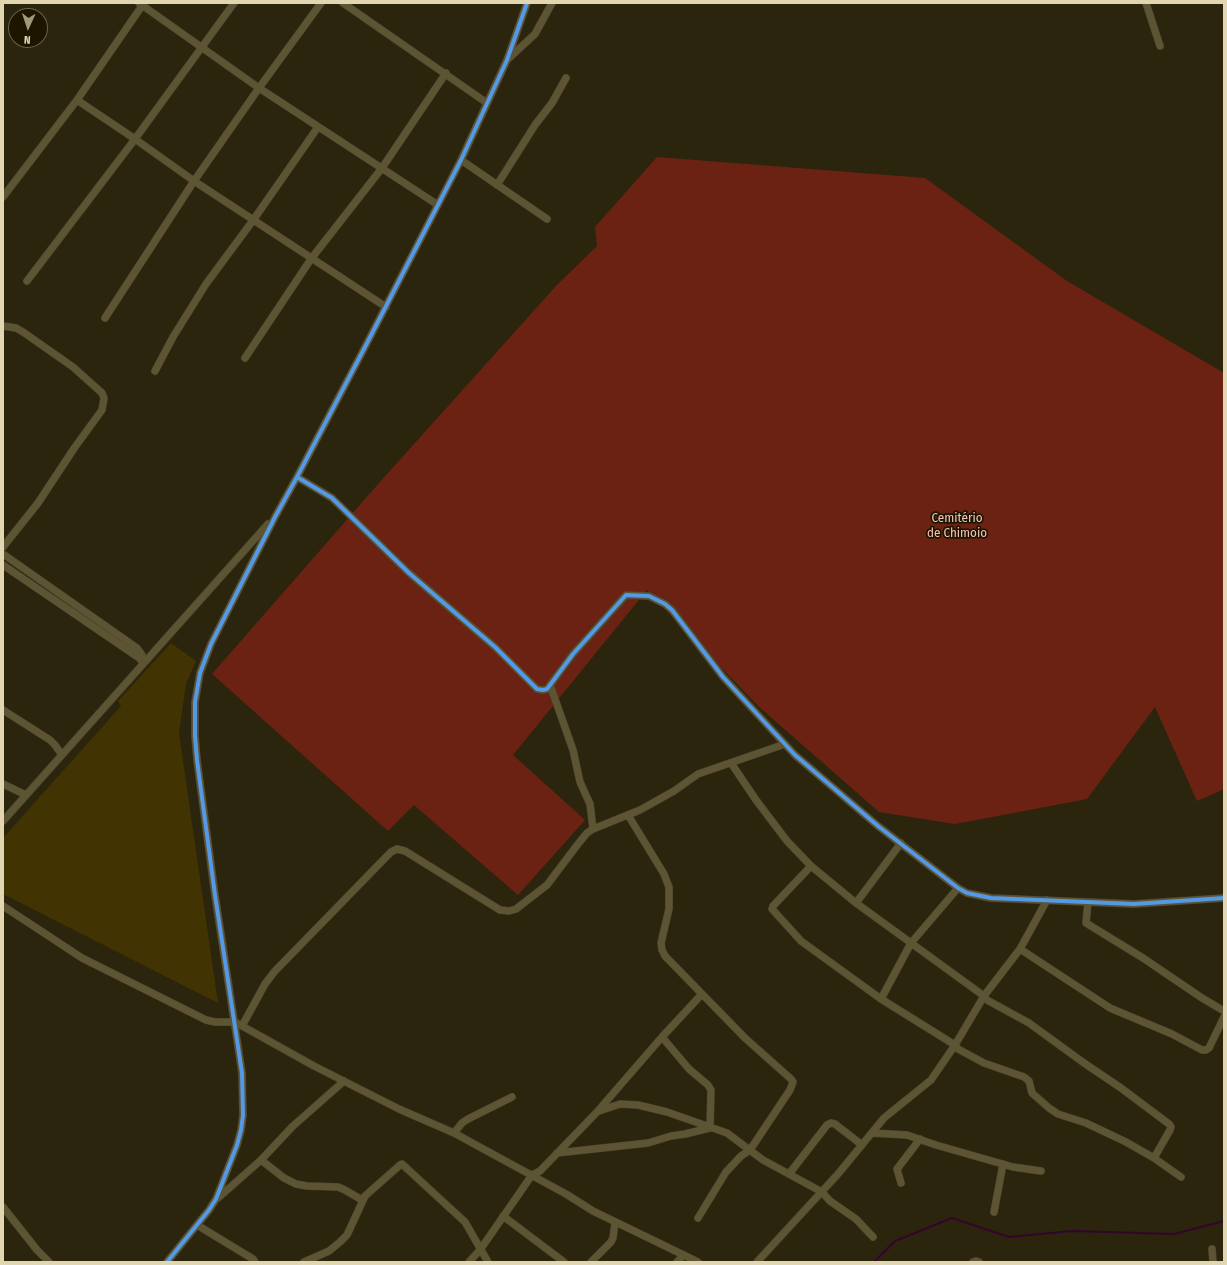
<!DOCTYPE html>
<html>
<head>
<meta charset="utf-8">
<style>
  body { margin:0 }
  #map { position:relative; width:1227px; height:1265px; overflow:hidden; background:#2c250d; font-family:"Fira Sans Condensed",sans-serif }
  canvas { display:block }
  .frame { position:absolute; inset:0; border:4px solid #e2d6b0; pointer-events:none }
  .north { position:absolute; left:8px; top:8px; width:40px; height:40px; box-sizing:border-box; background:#1d1500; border:1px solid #6c6246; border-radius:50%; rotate:183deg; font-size:11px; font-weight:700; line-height:16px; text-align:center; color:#e2d6b0 }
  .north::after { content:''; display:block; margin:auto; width:14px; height:18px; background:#a29877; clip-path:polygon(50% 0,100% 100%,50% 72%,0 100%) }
</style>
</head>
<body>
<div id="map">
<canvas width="1227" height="1265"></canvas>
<div class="frame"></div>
<div class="north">N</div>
</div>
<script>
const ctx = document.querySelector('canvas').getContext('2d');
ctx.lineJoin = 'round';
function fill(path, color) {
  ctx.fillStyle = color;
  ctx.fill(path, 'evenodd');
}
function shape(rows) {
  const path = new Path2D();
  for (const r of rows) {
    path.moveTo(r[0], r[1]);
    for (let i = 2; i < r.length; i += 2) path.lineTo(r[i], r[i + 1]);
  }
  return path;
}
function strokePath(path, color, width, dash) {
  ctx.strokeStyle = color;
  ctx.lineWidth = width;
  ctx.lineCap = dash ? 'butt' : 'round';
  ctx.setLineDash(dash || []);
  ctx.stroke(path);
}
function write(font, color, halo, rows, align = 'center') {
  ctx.font = font + ' "Fira Sans Condensed",sans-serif';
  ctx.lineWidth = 3.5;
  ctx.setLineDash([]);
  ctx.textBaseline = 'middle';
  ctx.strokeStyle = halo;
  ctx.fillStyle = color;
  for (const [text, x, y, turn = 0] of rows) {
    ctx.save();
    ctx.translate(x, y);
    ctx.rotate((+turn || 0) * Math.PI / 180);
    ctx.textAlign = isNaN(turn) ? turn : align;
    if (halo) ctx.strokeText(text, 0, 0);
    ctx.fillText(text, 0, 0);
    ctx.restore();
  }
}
const built = shape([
  [171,643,196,661,186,684,179,733,218,1003,3,894,3,838,121,706,118,701]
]);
const green = shape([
  [657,157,925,178,1067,281,1224,373,1224,789,1197,801,1155,707,1087,799,955,824,879,812,758,706,647,590,513,755,585,820,518,895,414,805,388,831,212,674,379,483,556,286,597,246,595,227]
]);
const stream = shape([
  [874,1262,895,1241,952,1218,1009,1237,1072,1231,1174,1234,1224,1221]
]);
const minor = shape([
  [139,3,259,88,438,205],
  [343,3,487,103],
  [1146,3,1160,46],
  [508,59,535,34,552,3],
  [77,100,135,139,194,181,386,307],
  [461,160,547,219],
  [497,185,535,125,552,103,566,78],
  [3,197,77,100,144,3],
  [27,281,135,139,234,3],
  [105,318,194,181,259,88,321,3],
  [3,326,16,328,23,332,73,367,102,393,104,398,102,410,75,447,38,503,3,547],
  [245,358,311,259,382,168,446,73],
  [155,371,173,337,206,284,254,219,318,127],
  [297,477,332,498,409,573,495,647,537,689,543,690,547,689,573,654,626,595,649,596,665,604,672,610,723,677,795,755,878,826,958,888,967,893,991,898,1134,904,1224,898],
  [3,554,137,648,142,655,141,660],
  [3,565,145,662],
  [550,685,573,750,580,782,590,804,593,829],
  [3,710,50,740,55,745,62,755],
  [731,763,756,800,787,841,811,866,856,903,984,996,987,1000,1029,1023,1084,1063,1121,1088,1169,1124,1171,1127,1170,1130,1154,1158],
  [3,784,26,795],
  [628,815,664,874,669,887,669,909,661,943,662,950,665,956,745,1038,791,1079,793,1082,790,1090,750,1150,741,1156,726,1172,698,1218],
  [3,821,268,524],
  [811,866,773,906,772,909,801,941,881,999,955,1045,958,1049,984,1063,1024,1077,1029,1081,1032,1093,1049,1108,1058,1114,1086,1123,1126,1142,1154,1158,1181,1177],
  [1088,902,1086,923,1143,958,1202,998,1224,1011],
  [856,903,901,843],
  [3,906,82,958,206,1020,215,1022,235,1022,314,1066,399,1109,454,1133,566,1194,593,1211,698,1262],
  [1020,949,1110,1008,1172,1034,1202,1050,1206,1050,1209,1048,1224,1017],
  [881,999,911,943,958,888],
  [242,1026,265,984,275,971,391,852,397,849,405,851,500,910,509,911,516,909,547,885,578,844,587,833,593,829,640,810,674,791,698,774,785,744],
  [662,1037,689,1069,708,1085,711,1090,710,1128],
  [599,1111,620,1104,638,1105,667,1112,727,1133,763,1160,822,1192,830,1201,856,1219,873,1237],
  [454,1133,462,1123,468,1119,512,1097],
  [872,1133,907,1135,936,1145,1013,1167,1041,1171],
  [557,1153,648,1143,671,1136,685,1134,710,1128],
  [261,1160,284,1178,296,1184,307,1186,338,1187,345,1190,362,1200],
  [789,1174,827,1125,831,1123,835,1124,862,1145],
  [901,1183,897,1169,920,1139],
  [218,1198,261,1160,293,1126,344,1081],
  [3,1207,37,1250,49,1262],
  [994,1212,1003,1164],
  [503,1216,564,1262],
  [197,1225,253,1259,255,1262],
  [1212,1249,1213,1262],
  [167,1262,209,1210,216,1199,237,1145,241,1130,243,1115,242,1073,215,895,197,760,195,736,195,702,200,673,211,644,275,517,297,477,366,345,461,160,507,60,527,3],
  [304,1262,329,1251,340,1242,347,1235,365,1196,400,1165,402,1164,465,1222,488,1262],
  [469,1262,480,1250,532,1175,540,1171,597,1112,662,1037,702,994],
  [591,1262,611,1242,613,1238,615,1222],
  [677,1262,684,1255],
  [757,1262,838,1174,884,1118,931,1080,955,1045,984,996,1020,949,1047,900],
  [973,1262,976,1261,979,1262]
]);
const cycleway = shape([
  [297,477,332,498,409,573,495,647,537,689,543,690,547,689,573,654,626,595,649,596,665,604,672,610,723,677,795,755,878,826,958,888,967,893,991,898,1134,904,1224,898],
  [167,1262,209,1210,216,1199,237,1145,241,1130,243,1115,242,1073,215,895,197,760,195,736,195,702,200,673,211,644,275,517,297,477,366,345,461,160,507,60,527,3]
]);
const parkNames = [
  ["Cemitério",957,518],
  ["de Chimoio",957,533]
];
fill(built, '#413302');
fill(green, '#6c2212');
strokePath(stream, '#33052d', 2);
strokePath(minor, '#46402c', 8);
strokePath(minor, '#5c5432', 7);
strokePath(cycleway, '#5399e6', 4);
write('13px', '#f5c2b7', '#1d1500', parkNames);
</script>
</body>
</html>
